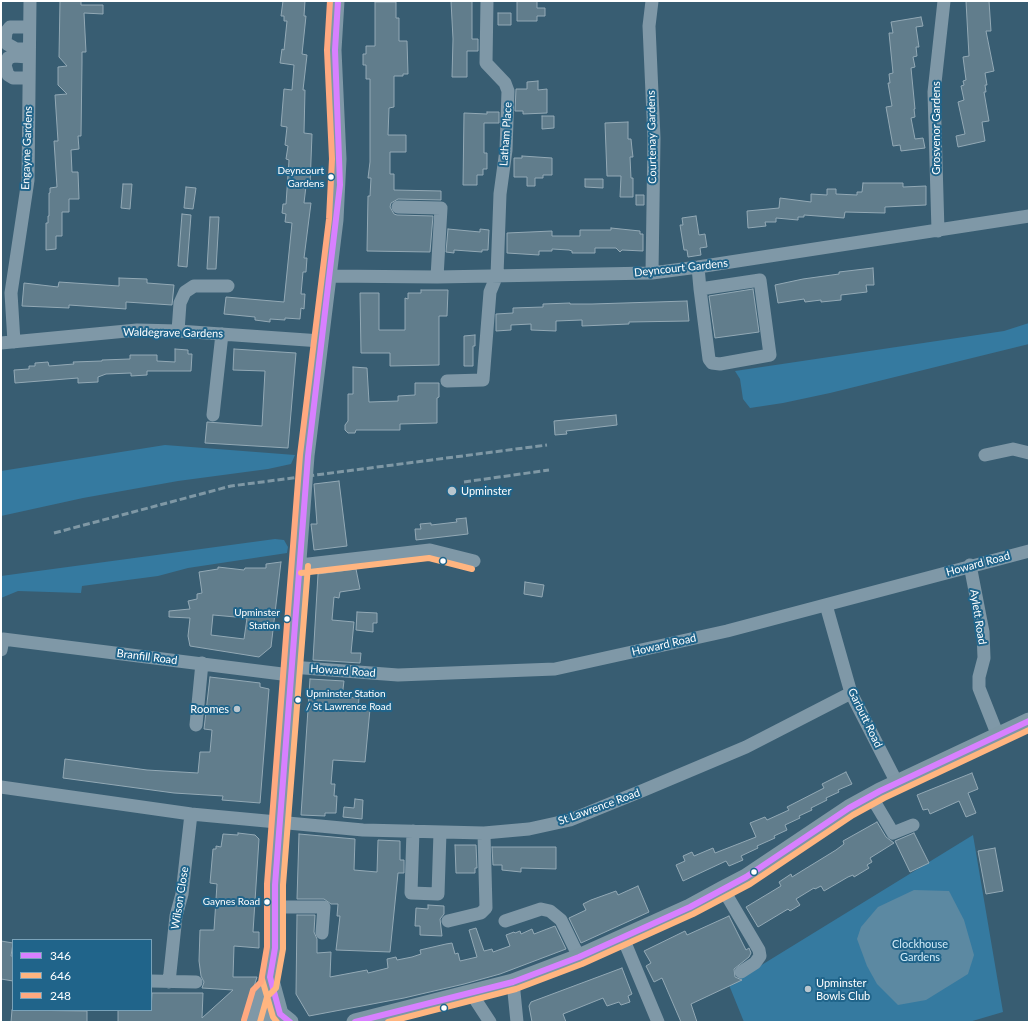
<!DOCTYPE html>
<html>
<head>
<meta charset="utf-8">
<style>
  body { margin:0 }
  #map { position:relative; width:1030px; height:1023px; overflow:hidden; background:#385d72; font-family:Lato,sans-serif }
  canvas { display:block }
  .frame { position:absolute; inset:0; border:2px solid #fff; pointer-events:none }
  .legend { position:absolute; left:12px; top:939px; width:140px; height:72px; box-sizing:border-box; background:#20648a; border:1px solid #79a2b9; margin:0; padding:5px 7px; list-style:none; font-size:12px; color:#fff }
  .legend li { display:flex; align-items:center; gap:8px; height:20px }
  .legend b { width:20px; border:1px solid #79a2b9 }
</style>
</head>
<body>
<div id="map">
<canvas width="1030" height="1023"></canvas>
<div class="frame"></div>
<ul class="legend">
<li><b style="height:5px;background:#d880ff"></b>346</li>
<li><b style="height:5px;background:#ffb580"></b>646</li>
<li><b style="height:5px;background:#ffa980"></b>248</li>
</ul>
</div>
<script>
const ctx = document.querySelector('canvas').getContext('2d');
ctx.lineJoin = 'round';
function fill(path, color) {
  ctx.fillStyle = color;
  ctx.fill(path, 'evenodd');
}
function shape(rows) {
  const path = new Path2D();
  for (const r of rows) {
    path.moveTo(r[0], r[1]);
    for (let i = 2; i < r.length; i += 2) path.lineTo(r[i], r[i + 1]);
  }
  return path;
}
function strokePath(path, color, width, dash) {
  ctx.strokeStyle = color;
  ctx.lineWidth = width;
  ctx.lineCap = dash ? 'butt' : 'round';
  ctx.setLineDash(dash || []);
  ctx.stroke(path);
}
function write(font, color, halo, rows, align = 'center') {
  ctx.font = font + ' Lato,sans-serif';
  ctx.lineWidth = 4;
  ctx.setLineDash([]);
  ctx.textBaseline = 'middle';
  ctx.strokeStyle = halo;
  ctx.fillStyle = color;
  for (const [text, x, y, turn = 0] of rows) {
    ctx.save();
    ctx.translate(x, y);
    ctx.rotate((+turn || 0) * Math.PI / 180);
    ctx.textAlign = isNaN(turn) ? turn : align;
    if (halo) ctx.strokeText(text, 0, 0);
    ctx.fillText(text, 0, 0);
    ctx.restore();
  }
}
const green = shape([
  [1029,323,1029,344,830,393,783,403,750,408,743,399,740,379,735,371,1004,331],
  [165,445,295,455,291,464,268,469,178,481,83,498,1,516,1,471],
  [275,539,284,540,288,547,287,553,188,568,158,576,82,586,81,593,18,591,1,598,1,576],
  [973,835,1003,1012,969,1022,744,1022,729,985]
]);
const water = shape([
  [914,890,949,891,964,920,974,955,968,974,926,1000,898,1005,877,984,867,966,857,939,861,927,878,907]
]);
const building = shape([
  [60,1,81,1,81,5,103,5,103,14,84,13,86,52,82,52,82,63,81,136,78,136,79,149,71,150,72,172,78,172,79,199,69,199,69,212,62,212,62,236,56,236,56,249,46,250,46,223,48,223,48,216,49,216,49,193,50,193,50,188,57,187,54,141,58,141,55,95,67,94,58,85,58,67,67,66,59,57,60,1],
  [283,1,305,1,304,16,306,16,302,54,307,55,303,90,305,90,304,133,312,134,310,186,306,186,304,203,311,203,304,258,307,258,306,272,303,272,301,294,305,294,304,309,301,308,300,319,285,318,285,320,270,319,270,322,255,320,255,317,224,314,226,297,284,302,292,223,285,222,286,214,282,213,283,204,286,204,289,160,286,159,288,146,285,145,287,127,281,126,284,89,292,90,294,65,280,63,282,49,284,50,287,21,284,21,284,16,281,16,283,1],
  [451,1,472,1,472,39,478,39,478,51,467,51,467,77,452,77,453,39,451,1],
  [517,1,537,1,537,8,545,8,545,16,537,16,537,21,517,21,517,1],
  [966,1,989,1,991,31,986,31,994,71,985,73,987,85,985,85,986,92,984,92,989,121,982,122,985,141,958,147,956,136,965,134,958,102,964,100,961,86,964,85,963,81,966,80,963,57,969,56,966,1],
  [375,2,396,2,396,18,399,18,399,41,407,41,408,74,403,74,403,76,394,76,394,107,389,108,388,135,406,135,406,152,390,152,390,174,394,174,394,190,441,191,441,200,398,199,391,203,390,207,394,214,397,215,433,216,430,252,367,251,368,196,370,196,371,178,368,178,370,162,370,79,366,79,366,65,363,65,363,54,366,54,366,46,375,46,375,2],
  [498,13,511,13,511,25,498,25,498,13],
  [921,17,923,26,916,27,919,47,916,47,917,56,913,57,915,67,911,68,915,109,914,109,915,117,911,118,915,139,923,138,925,148,901,151,900,145,893,146,886,107,892,106,888,83,890,83,889,74,893,73,889,33,893,33,891,22,921,17],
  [538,81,538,90,547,89,547,113,523,114,523,111,515,111,516,89,527,89,527,82,538,81],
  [487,112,499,112,499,123,484,123,484,153,487,153,487,169,483,169,483,175,477,175,477,185,463,185,464,113,487,114,487,112],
  [542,116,554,116,554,128,542,129,542,116],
  [628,122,628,139,631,139,632,149,633,157,630,157,631,178,633,178,633,197,620,197,621,176,607,176,605,123,628,122],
  [522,156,552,158,552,175,543,175,543,178,535,178,535,186,527,186,527,177,514,177,514,158,522,158,522,156],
  [585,179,603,179,603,188,585,187,585,179],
  [863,183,903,183,903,187,926,186,926,205,885,207,885,213,845,212,844,218,804,215,804,217,798,217,798,220,776,218,776,222,765,222,766,226,748,228,747,211,779,208,780,198,811,202,811,194,827,195,827,189,836,189,836,194,857,195,857,192,862,192,863,183],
  [123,184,132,184,130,209,121,208,123,184],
  [186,187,196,188,193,209,184,208,186,187],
  [636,195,644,195,644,205,636,205,636,195],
  [182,214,191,215,187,267,178,266,182,214],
  [696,216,699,235,705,234,707,247,700,248,701,255,688,257,687,250,684,250,680,225,683,225,682,218,696,216],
  [210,217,219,217,216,269,207,269,210,217],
  [611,228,640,231,640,234,643,234,643,251,622,250,620,252,616,248,595,248,595,253,572,253,572,251,569,250,552,249,552,251,539,251,539,255,507,253,507,233,552,231,552,236,580,236,580,230,611,230,611,228],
  [448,229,480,232,480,229,489,230,488,250,482,250,482,252,454,250,454,253,446,252,448,229],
  [873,268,874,285,866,285,867,292,841,295,841,300,821,302,821,300,805,302,804,299,778,303,775,285,803,279,839,274,839,272,873,268],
  [119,278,147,279,147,283,174,285,172,305,126,302,126,309,69,305,69,308,22,306,24,283,58,287,59,282,119,286,119,278],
  [753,289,759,332,715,338,709,296,753,289],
  [421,290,448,290,447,316,439,316,439,365,390,366,390,353,361,353,360,293,379,293,379,330,405,330,405,298,408,299,408,293,421,293,421,290],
  [687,301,689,321,629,322,629,324,582,326,582,320,556,321,556,331,531,330,531,324,511,325,511,330,496,331,496,314,513,313,513,308,543,307,543,304,570,303,570,304,592,304,687,301],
  [475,335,475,346,473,346,473,366,464,366,464,336,475,335],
  [175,349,188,350,188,354,192,354,191,371,147,371,147,375,131,376,131,373,106,374,98,377,98,382,78,383,78,378,15,383,14,370,29,369,29,366,35,366,35,363,48,362,49,366,74,364,73,362,102,361,102,360,130,359,130,355,157,355,157,361,175,362,175,349],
  [234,349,296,353,288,448,205,443,207,422,262,426,265,371,233,370,234,349],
  [353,367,367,368,369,402,398,401,398,396,415,395,415,383,439,383,439,397,437,398,437,423,400,424,400,430,356,430,355,433,348,433,345,430,345,425,348,421,348,394,353,394,353,367],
  [616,415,617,425,566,431,567,434,555,435,554,421,616,415],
  [339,481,347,546,314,550,311,524,317,524,314,484,339,481],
  [466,518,468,534,416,540,415,529,421,529,420,524,431,523,431,525,457,522,456,519,466,518],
  [281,562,271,647,259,657,190,646,188,636,190,618,169,617,169,611,190,609,188,601,197,599,197,594,202,593,199,572,218,569,218,567,244,570,245,568,266,568,266,564,281,562],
  [213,615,247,618,244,639,211,635,213,615],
  [356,569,360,589,340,592,339,598,334,597,332,620,354,622,351,653,361,653,360,663,313,660,318,574,356,569],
  [525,582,544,585,542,597,524,594,525,582],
  [357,612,377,613,377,623,373,623,373,632,356,630,357,612],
  [210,677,260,683,260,687,269,689,260,803,222,800,223,796,174,793,63,778,65,759,147,770,198,773,200,752,210,752,212,730,204,729,210,677],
  [310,679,344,681,342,697,359,698,358,709,370,709,365,762,333,760,331,784,335,784,334,796,337,796,336,813,325,813,325,816,301,815,310,679],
  [846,772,852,784,838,790,839,792,826,798,827,800,811,808,812,810,799,816,800,818,785,825,787,830,774,836,775,838,757,846,758,848,741,856,743,860,729,866,726,861,683,881,676,865,685,861,683,856,692,852,694,856,713,848,715,853,756,837,750,823,765,817,767,820,789,810,787,807,824,788,822,784,846,772],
  [972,773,978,789,968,793,976,813,966,817,959,801,930,814,928,809,923,810,917,795,972,773],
  [355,799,363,800,362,819,343,817,344,807,354,808,355,799],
  [877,822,886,837,894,843,870,858,872,862,867,865,869,868,854,877,853,875,848,877,824,891,821,886,815,889,814,888,796,899,800,905,790,911,788,909,758,927,746,907,781,886,779,882,791,874,792,877,836,850,844,844,843,841,877,822],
  [238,833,255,835,259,839,253,932,259,932,259,948,234,946,233,977,257,977,246,1012,241,1022,118,1022,118,1010,151,1010,152,993,203,993,202,1018,233,990,202,988,204,982,201,976,199,961,200,930,214,930,217,884,210,883,213,849,216,849,216,846,221,847,223,834,238,835,238,833],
  [914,833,929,863,910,872,895,841,914,833],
  [299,834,355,839,354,870,377,872,378,840,400,841,400,860,404,860,404,873,398,873,390,952,336,950,340,916,337,916,338,904,331,904,324,899,297,899,299,834],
  [455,845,476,845,477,868,475,868,475,873,456,873,455,845],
  [492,847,556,847,556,869,521,868,521,872,502,870,502,865,493,865,492,847],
  [995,848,1003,891,986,894,978,851,995,848],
  [638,886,649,912,581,943,569,918,586,910,583,904,591,900,616,891,618,895,638,886],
  [428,905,444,906,444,914,440,919,442,936,420,935,420,926,415,926,416,908,428,909,428,905],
  [297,915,315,915,314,932,317,939,317,953,331,952,330,977,367,970,368,973,388,968,387,959,396,957,397,960,412,957,421,954,420,950,446,944,452,943,455,954,458,953,460,961,477,957,469,930,476,928,484,951,492,949,493,952,510,946,506,935,514,932,515,933,520,931,521,934,532,929,534,934,555,926,566,949,500,974,464,984,404,998,309,1016,296,994,297,915],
  [729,916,746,950,749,948,751,953,749,957,734,969,735,977,742,980,691,1004,697,1022,681,1022,662,978,654,982,646,966,651,963,644,951,685,931,687,935,729,916],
  [1,941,13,943,11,956,13,956,13,981,1,979,1,941],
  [622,968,632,994,628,996,630,1002,621,1005,619,1002,607,1006,603,998,563,1014,566,1022,532,1022,529,1006,531,1002,622,968],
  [12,1010,87,1011,87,1022,11,1022,12,1010]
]);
const minor = shape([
  [29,49,16,49,7,44,5,41,6,32,10,27,29,27],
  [28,57,14,56,8,58,5,65,8,75,13,78,29,78],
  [398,207,441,208,437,277],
  [938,231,934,92,944,1],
  [698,267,700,289,709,359,712,363,720,364,770,355,760,280,700,289],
  [652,273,654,138,649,26,652,1],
  [330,276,437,277,652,273,698,267,1029,216],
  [178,331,180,303,185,292,194,286,228,286],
  [14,342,11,293,28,180,30,1],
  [1,343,137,330,178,331,321,341],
  [447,381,483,380,490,292,497,275,500,194,506,150,508,91,505,83,486,63,487,1],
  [213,415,222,334],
  [985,455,1013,449,1029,453],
  [300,565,430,550,474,561],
  [970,565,983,632,984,658,979,677,979,688,998,736],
  [826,605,851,693,897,783],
  [1,650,3,639,290,675],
  [291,667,398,675,555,669,727,631,1029,551],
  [196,725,202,663],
  [1,787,191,814,363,830,484,833,529,829,570,820,644,790,746,747,851,693],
  [871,796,893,833,913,825],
  [413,831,411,893,438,894,440,832],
  [723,889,759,950,760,956,755,963,741,972],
  [275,907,324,907,322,933],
  [448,921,481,913,486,908,484,833],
  [505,921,541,909,550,911,561,920,579,957],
  [623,938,658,1022],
  [151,981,196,982],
  [169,982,176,916,182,894,191,814],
  [513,982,517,1022],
  [471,993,490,1022],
  [252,1022,260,993,268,986,275,948,275,885,308,456,337,220,340,159,335,50,338,1],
  [269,1022,271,993]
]);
const major = shape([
  [270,977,280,1014,290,1022],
  [355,1022,513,982,579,957,690,907,723,889,746,877,849,808,880,791,1029,721]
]);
const rail = shape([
  [464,482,549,470],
  [54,533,231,486,547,445]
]);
const bus1 = shape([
  [290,1022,280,1014,270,977,275,948,275,885,308,456,340,185,335,50,338,1],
  [355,1022,513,982,579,957,690,907,746,877,849,808,880,791,1029,721]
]);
const bus2 = shape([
  [301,573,429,558,472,569],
  [262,979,273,1017,277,1022],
  [260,1022,267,997,276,988,283,949,283,885,308,566],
  [388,1022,516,989,582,964,693,914,750,884,853,815,884,798,1029,730]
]);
const bus3 = shape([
  [244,1020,253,990,261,982,267,947,267,884,300,455,329,219,332,159,327,50,330,1]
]);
const markers = [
  [331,177,3.5,"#fff"],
  [452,491,5,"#b9c6ce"],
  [443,561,3.5,"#fff"],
  [287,619,3.5,"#fff"],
  [298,700,3.5,"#fff"],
  [237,709,4,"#b9c6ce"],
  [754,872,3.5,"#fff"],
  [267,902,3.5,"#fff"],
  [808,989,4,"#b9c6ce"],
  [444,1008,3.5,"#fff"]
];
const busNames = [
  ["Deyncourt",324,171],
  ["Gardens",324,184],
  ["Upminster",280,613],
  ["Station",280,626],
  ["Upminster Station",306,694,"left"],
  ["/ St Lawrence Road",306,707,"left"],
  ["Gaynes Road",260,902]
];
const streetNames = [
  ["Grosvenor Gardens",936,128,-90],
  ["Latham Place",506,134,-86],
  ["Courtenay Gardens",652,137,-91],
  ["Engayne Gardens",27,148,-88],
  ["Deyncourt Gardens",681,268,-6],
  ["Waldegrave Gardens",173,333,1],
  ["Howard Road",978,564,-15],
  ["Aylett Road",978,617,81],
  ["Howard Road",664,645,-13],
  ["Branfill Road",147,657,7],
  ["Howard Road",343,671,4],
  ["Garbutt Road",865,718,64],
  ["St Lawrence Road",599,807,-20],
  ["Wilson Close",180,898,-81]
];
const poiNames = [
  ["Upminster",461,491],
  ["Roomes",229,709,"right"],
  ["Upminster",816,983],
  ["Bowls Club",816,996]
];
const parkNames = [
  ["Clockhouse",920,944],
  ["Gardens",920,957]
];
fill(green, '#357aa0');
fill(water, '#5c89a2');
fill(building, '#617d8c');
strokePath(building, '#93a9b5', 1);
strokePath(minor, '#7f98a7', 13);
strokePath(major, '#7e97a5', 17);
strokePath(rail, '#7f98a5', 3, [7, 3]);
strokePath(bus1, '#d880ff', 6);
strokePath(bus2, '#ffb580', 6);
strokePath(bus3, '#ffa980', 6);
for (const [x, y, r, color] of markers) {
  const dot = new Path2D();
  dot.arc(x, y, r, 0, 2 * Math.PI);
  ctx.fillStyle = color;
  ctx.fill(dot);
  strokePath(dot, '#20648a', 1.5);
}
write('10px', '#fff', '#20648a', busNames, 'right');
write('11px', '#fff', '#20648a', streetNames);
write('11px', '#fff', '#20648a', poiNames, 'left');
write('11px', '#d1ebf8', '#20648a', parkNames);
</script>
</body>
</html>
